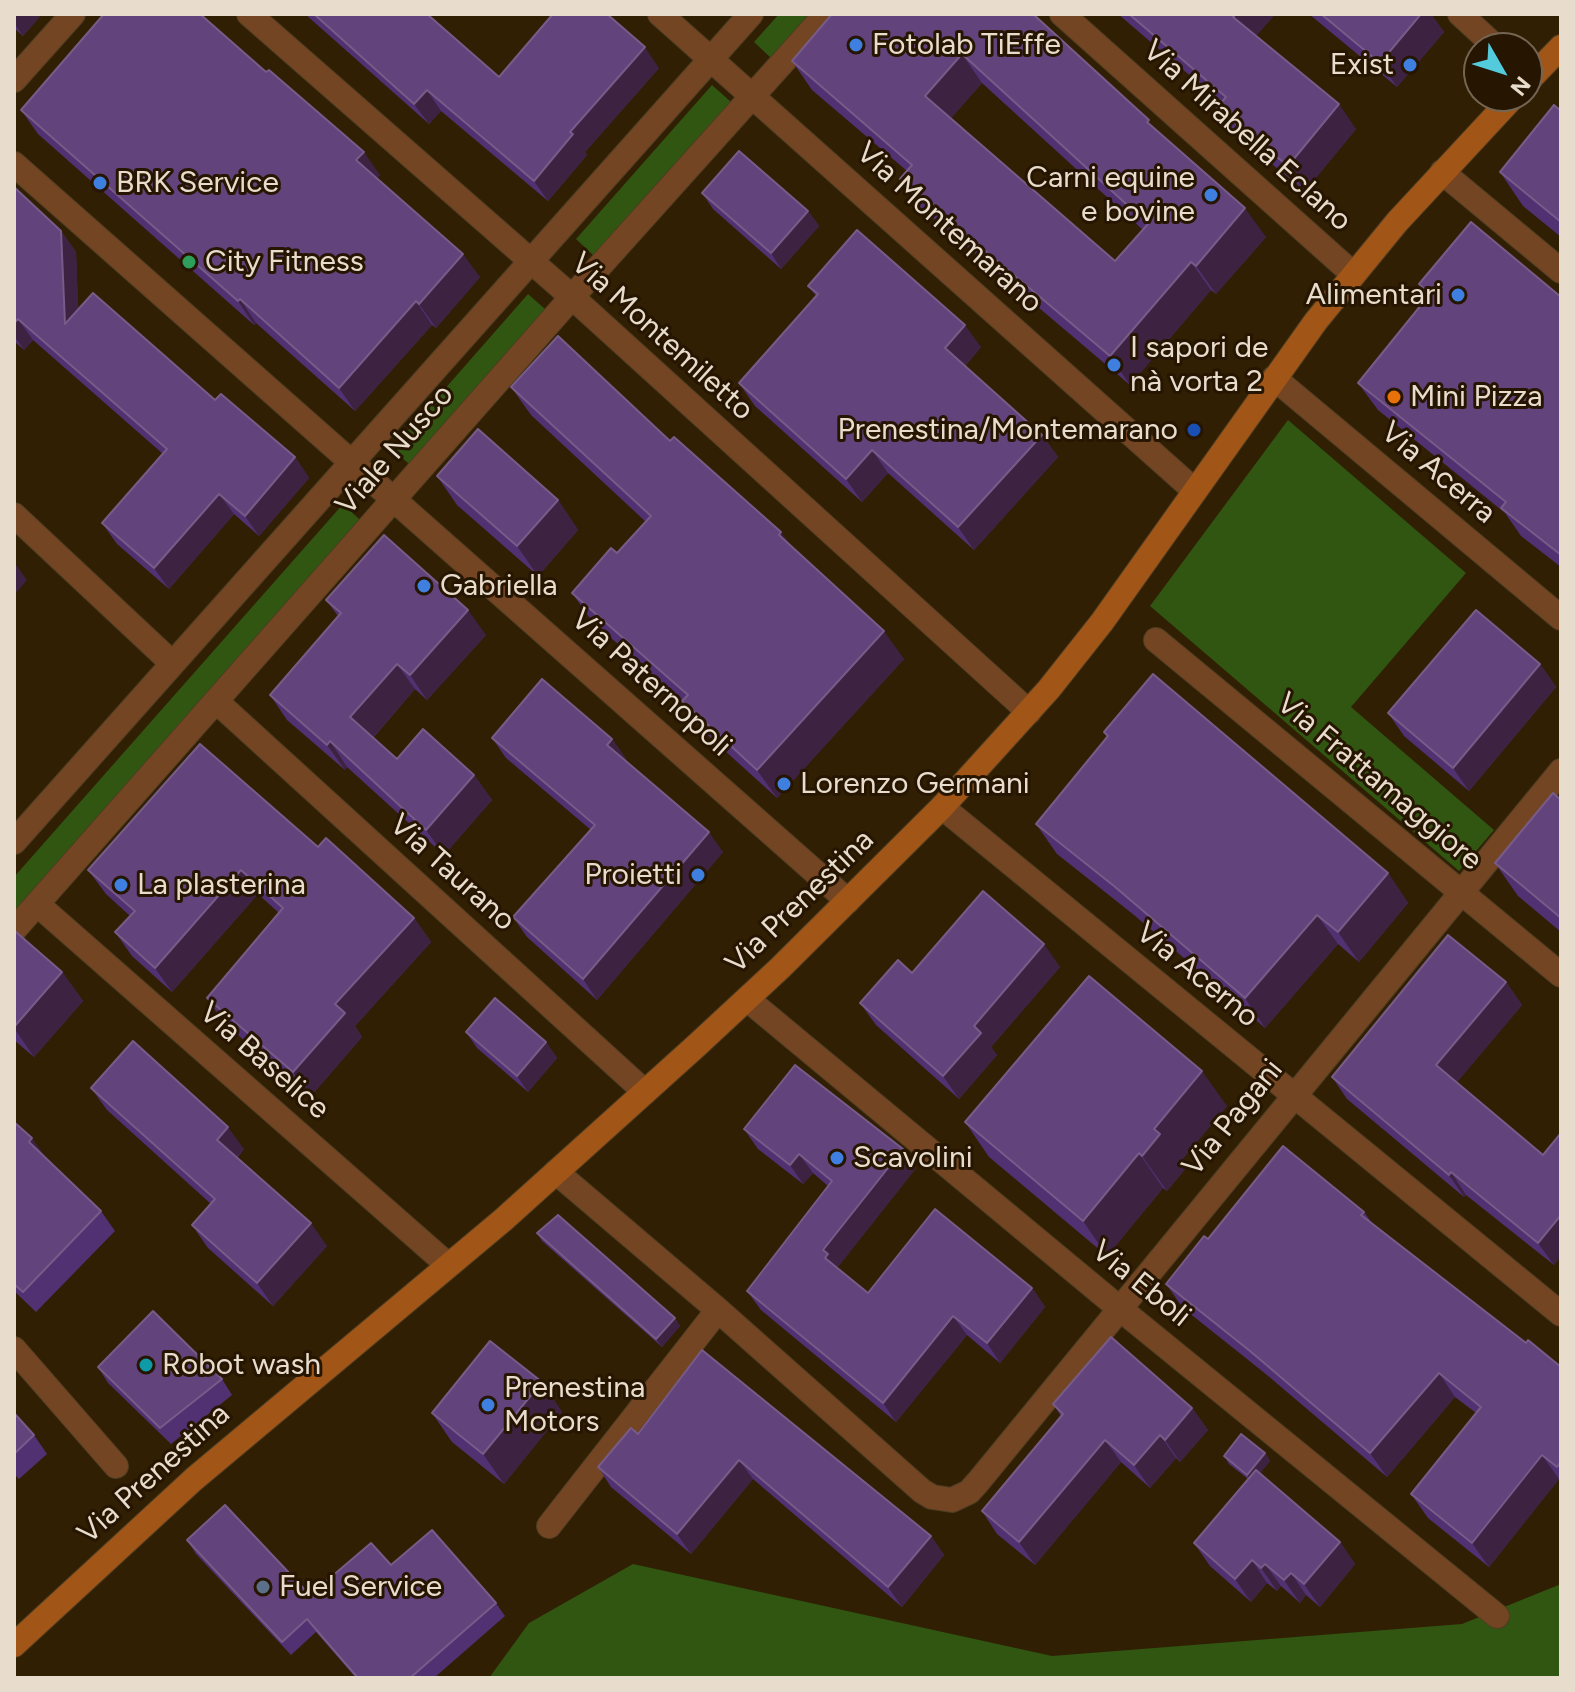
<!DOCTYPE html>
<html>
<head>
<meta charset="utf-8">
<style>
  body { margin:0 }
  #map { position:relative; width:1575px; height:1692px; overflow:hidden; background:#301f03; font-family:Figtree,sans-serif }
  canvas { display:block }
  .frame { position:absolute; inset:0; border:16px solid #e8dccc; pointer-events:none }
  .north { position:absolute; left:1463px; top:32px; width:80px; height:80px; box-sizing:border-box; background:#261500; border:2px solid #746552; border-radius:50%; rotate:129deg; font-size:22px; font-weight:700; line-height:32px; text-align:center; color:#e8dccc }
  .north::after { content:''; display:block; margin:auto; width:28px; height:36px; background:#54cadd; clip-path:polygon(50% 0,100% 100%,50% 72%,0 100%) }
</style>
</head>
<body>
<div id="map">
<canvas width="1575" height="1692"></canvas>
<div class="frame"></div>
<div class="north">N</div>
</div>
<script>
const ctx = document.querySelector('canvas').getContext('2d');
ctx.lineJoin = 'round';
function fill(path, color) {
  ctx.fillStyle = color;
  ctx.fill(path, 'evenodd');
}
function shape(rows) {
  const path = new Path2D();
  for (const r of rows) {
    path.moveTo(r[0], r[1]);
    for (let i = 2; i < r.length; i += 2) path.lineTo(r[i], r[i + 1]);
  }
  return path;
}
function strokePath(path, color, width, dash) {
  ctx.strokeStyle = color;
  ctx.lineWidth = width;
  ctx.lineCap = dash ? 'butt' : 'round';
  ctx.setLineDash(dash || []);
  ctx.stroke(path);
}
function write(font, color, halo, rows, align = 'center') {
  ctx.font = font + ' Figtree,sans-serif';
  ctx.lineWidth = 6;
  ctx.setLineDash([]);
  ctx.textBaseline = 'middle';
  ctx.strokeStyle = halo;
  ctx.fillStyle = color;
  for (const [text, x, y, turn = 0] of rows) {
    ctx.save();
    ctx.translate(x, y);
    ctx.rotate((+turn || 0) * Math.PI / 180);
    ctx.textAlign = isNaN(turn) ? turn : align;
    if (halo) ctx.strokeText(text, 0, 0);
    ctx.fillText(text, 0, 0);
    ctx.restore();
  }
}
const green = shape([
  [779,14,810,14,771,58,754,42],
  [712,85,731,102,594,256,576,239],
  [528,294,545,309,409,464,392,449],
  [1288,420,1466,573,1351,707,1494,830,1459,871,1150,606],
  [343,504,360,520,14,912,14,877],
  [633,1564,1052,1656,1462,1624,1561,1584,1561,1678,489,1678,529,1623]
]);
const minor = shape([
  [249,14,572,297,1029,712],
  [660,14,1195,491],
  [1062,14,1353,274],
  [1460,14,1497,48],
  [14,80,73,14],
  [14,164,848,901],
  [1442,172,1561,271],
  [1274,378,1561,618],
  [14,515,172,663],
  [1156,640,1561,975],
  [217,702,645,1092],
  [942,807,1561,1314],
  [14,842,751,14],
  [37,904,448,1265],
  [14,930,572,297,826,14],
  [747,999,1119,1308,1497,1616],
  [556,1172,718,1310,922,1491,932,1497,952,1500,969,1492,978,1482,1561,771],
  [14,1349,116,1466],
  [549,1526,718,1310]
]);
const secondary = shape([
  [1527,82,1561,47],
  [14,1645,194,1479,503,1220,696,1046,780,968,942,807,1049,689,1102,622,1316,321,1397,222,1514,96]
]);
const wall = shape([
  [14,14,42,14,23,36,14,28],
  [305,14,427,14,499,77,659,68,585,152,587,155,548,201,441,111,429,124],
  [1033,14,1266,237,1216,294,1211,290,1130,385,920,207,900,179,907,171,812,90,792,61],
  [982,83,1143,230,1115,261,951,118],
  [1118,14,1275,14,1256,36,1356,129,1305,191,1234,133,1217,108,1222,103],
  [1309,14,1431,14,1444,32,1397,87],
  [21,110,380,175,377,178,480,277,436,328,432,325,355,411,256,323,254,325,38,134],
  [1561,111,1561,237,1523,206,1500,172],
  [14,187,61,231,76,252,78,309,215,400,295,457,309,478,259,536,234,514,169,589,117,544,102,523,163,454,33,340,24,350,14,341],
  [702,193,808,211,819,226,781,269,713,209],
  [1419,284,1561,297,1561,567,1521,536,1505,513,1378,410,1358,383,1428,297],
  [808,286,981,347,965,366,1042,435,1058,457,974,550,888,473,862,502,755,406,739,383,816,296],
  [511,387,670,441,792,547,904,659,777,798,702,730,682,701,592,621,572,593,617,553,646,522,531,415],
  [437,476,558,500,578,530,538,576,457,505],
  [326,600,486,635,427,700,415,689,373,738,397,759,474,775,492,800,444,855,347,767,345,770,287,720,270,695,338,616],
  [1540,664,1556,687,1469,791,1404,736,1388,713],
  [1104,732,1388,873,1408,903,1359,962,1338,944,1265,1028,1134,915,1057,854,1036,824,1107,737],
  [492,738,612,739,626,759,625,760,723,852,597,1000,527,937,513,917,591,830,506,758],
  [1561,800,1561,932,1518,896,1495,863],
  [318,847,414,918,431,942,355,1026,362,1037,310,1097,224,1023,207,998,279,913,258,894,172,992,132,956,115,932,130,916,106,894,88,870],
  [14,934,62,972,83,1001,34,1057,14,1040],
  [1060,967,991,1047,997,1055,959,1099,876,1025,860,1003,912,973],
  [1506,982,1522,1005,1457,1082,1543,1155,1561,1133,1561,1256,1554,1265,1466,1195,1464,1197,1347,1099,1332,1077],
  [466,1032,546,1042,557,1058,528,1092,477,1048],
  [91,1088,244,1149,237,1158,327,1246,273,1306,208,1248,192,1225,211,1204,107,1110],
  [1227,1106,1180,1162,1185,1169,1167,1191,1163,1188,1107,1256,989,1157,965,1122],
  [14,1122,46,1158,101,1211,115,1231,36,1312,14,1291],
  [744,1129,903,1149,916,1168,837,1268,868,1293,1032,1288,1045,1307,1000,1363,967,1335,896,1422,761,1310,747,1291,828,1186,813,1173,803,1184,758,1149],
  [1364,1212,1372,1223,1526,1343,1561,1367,1561,1481,1559,1479,1489,1567,1428,1518,1411,1494,1476,1413,1455,1397,1387,1477,1267,1375,1183,1308,1166,1284,1208,1239],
  [537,1233,675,1318,680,1326,662,1347,542,1241],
  [702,1350,931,1536,944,1555,902,1607,753,1479,691,1554,611,1487,598,1467,638,1434],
  [98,1367,222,1379,232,1395,171,1444,108,1383],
  [542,1382,562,1412,504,1484,452,1442,432,1413],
  [1053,1404,1192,1408,1208,1430,1180,1462,1176,1458,1150,1488,1121,1462,1035,1565,997,1534,982,1511,1061,1416],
  [14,1413,34,1435,47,1454,19,1479,16,1476,14,1478],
  [1265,1453,1270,1461,1260,1473,1340,1542,1355,1564,1320,1607,1306,1595,1300,1603,1281,1586,1277,1591,1267,1583,1251,1602,1210,1566,1194,1543,1248,1479,1229,1464,1224,1456],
  [187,1540,310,1595,391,1565,496,1603,505,1616,434,1678,356,1678,316,1632,291,1655,196,1554]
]);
const shadedWall = shape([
  [14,14,42,14,23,36,14,23],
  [1236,14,1275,14,1251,42,1233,17],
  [1421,14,1431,14,1444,32,1397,87,1380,63],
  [645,47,659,68,585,152,587,155,548,201,534,181,570,132],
  [962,54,982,83,945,125,925,96],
  [427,90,441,111,429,124,414,104],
  [1339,104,1356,129,1305,191,1288,166],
  [364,152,380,175,373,184,356,160],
  [1245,208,1266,237,1216,294,1196,266],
  [808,211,819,226,781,269,771,253],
  [61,231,76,252,80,345,65,324],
  [463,254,480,277,436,328,419,304],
  [1191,262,1211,290,1130,385,1110,356],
  [240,299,256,323,254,325,238,301],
  [416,301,432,325,355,411,339,388],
  [18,319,33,340,24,350,14,336,14,323],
  [965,325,981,347,961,370,945,348],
  [1042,435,1058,457,974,550,958,527],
  [872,450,888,473,862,502,846,479],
  [295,457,309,478,259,536,245,516],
  [219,494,234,514,169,589,154,568],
  [558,500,578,530,538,576,517,546],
  [781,532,801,560,779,535],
  [14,562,27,580,14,595],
  [468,610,486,635,427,700,410,675],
  [884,631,904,659,777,798,757,770],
  [397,664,415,689,368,743,350,717],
  [1540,664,1556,687,1469,791,1453,768],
  [612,739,626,759,621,765,607,745],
  [330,741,347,767,345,770,327,745],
  [474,775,492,800,444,855,426,830],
  [709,832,723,852,597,1000,583,979],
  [241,870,258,894,172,992,155,968],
  [1388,873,1408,903,1359,962,1338,932],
  [1317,915,1338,944,1265,1028,1245,998],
  [414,918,431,942,355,1026,362,1037,310,1097,293,1072,335,1004],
  [1044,944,1060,967,991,1047,997,1055,959,1099,943,1076,974,1026],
  [62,972,83,1001,34,1057,14,1028],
  [1506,982,1522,1005,1452,1088,1436,1065],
  [546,1042,557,1058,528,1092,517,1076],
  [1202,1071,1227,1106,1180,1162,1185,1169,1167,1191,1142,1156,1154,1129],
  [228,1127,244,1149,232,1162,217,1140],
  [32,1138,46,1158,29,1142],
  [903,1149,916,1168,837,1268,825,1258,823,1250],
  [1139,1153,1163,1188,1107,1256,1083,1221],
  [799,1154,813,1173,803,1184,790,1165],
  [1451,1172,1466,1195,1464,1197,1449,1175],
  [1561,1215,1561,1256,1554,1265,1538,1243],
  [311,1223,327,1246,273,1306,257,1283],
  [1032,1288,1045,1307,1000,1363,987,1343],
  [953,1316,967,1335,896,1422,883,1403],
  [675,1318,680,1326,662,1347,656,1339],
  [1439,1373,1455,1397,1387,1477,1370,1453],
  [542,1382,562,1412,504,1484,483,1454],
  [1192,1408,1208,1430,1180,1462,1165,1440],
  [1160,1435,1176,1458,1150,1488,1134,1465],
  [1105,1440,1121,1462,1035,1565,1019,1542],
  [1265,1453,1270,1461,1252,1483,1247,1475],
  [1542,1455,1559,1479,1489,1567,1472,1543],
  [739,1460,753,1479,691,1554,677,1534],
  [931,1536,944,1555,902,1607,888,1587],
  [1340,1542,1355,1564,1320,1607,1304,1584],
  [1252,1560,1267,1583,1251,1602,1235,1579],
  [1265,1564,1281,1586,1277,1591,1261,1568],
  [1291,1573,1306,1595,1300,1603,1284,1580]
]);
const building = shape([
  [104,14,200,14,266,72,269,70,364,152,356,160,463,254,419,304,416,301,339,388,240,299,238,301,21,110,104,14],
  [314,14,427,14,499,77,553,14,607,14,645,47,570,132,573,134,534,181,427,90,414,104,314,14],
  [832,14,1033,14,1149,120,1147,122,1245,208,1196,266,1191,262,1110,356,900,179,912,165,792,61,832,14],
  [962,54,1148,224,1115,261,925,96,962,54],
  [1129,14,1236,14,1233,17,1339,104,1288,166,1217,108,1226,97,1129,14],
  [1321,14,1421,14,1380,63,1321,14],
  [1554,105,1561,111,1561,222,1500,172,1554,105],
  [739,151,808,211,771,253,702,193,739,151],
  [14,187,61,231,65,324,93,293,215,400,221,394,295,457,245,516,219,494,154,568,102,523,167,449,18,319,14,323,14,187],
  [1471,222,1561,297,1561,555,1501,508,1506,502,1358,383,1430,294,1419,284,1471,222],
  [857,230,965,325,945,348,1042,435,958,527,872,450,846,479,739,383,818,294,808,286,857,230],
  [558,336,670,441,674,437,781,532,779,535,884,631,757,770,682,701,688,695,572,593,611,548,617,553,651,516,511,387,558,336],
  [478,429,558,500,517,546,437,476,478,429],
  [384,535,468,610,410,675,397,664,350,717,397,759,423,729,474,775,426,830,330,741,327,745,270,695,341,613,326,600,384,535],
  [1476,610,1540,664,1453,768,1388,713,1476,610],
  [1153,674,1388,873,1338,932,1317,915,1245,998,1114,886,1036,824,1108,736,1104,732,1153,674],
  [542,679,612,739,607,745,709,832,583,979,513,917,595,825,492,738,542,679],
  [200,744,318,847,326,838,414,918,335,1004,345,1013,293,1072,207,998,283,908,241,870,155,968,115,932,135,911,88,870,200,744],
  [1553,793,1561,800,1561,918,1495,863,1553,793],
  [983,891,1044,944,974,1026,981,1033,943,1076,860,1003,898,960,912,973,983,891],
  [16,932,62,972,14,1027,14,934,16,932],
  [1448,935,1506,982,1436,1065,1543,1155,1561,1133,1561,1215,1538,1243,1451,1172,1449,1175,1332,1077,1448,935],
  [1089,976,1202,1071,1154,1129,1160,1134,1142,1156,1139,1153,1083,1221,965,1122,1089,976],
  [495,998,546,1042,517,1076,466,1032,495,998],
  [133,1041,228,1127,217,1140,311,1223,257,1283,192,1225,215,1199,91,1088,133,1041],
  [795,1065,903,1149,823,1250,828,1254,825,1258,868,1293,935,1209,1032,1288,987,1343,953,1316,883,1403,747,1291,832,1181,799,1154,790,1165,744,1129,795,1065],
  [14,1122,32,1138,29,1142,101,1211,23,1292,14,1284,14,1122],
  [1283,1146,1364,1212,1361,1215,1526,1343,1528,1340,1561,1367,1561,1462,1557,1467,1542,1455,1472,1543,1411,1494,1481,1407,1439,1373,1370,1453,1250,1351,1166,1284,1204,1236,1208,1239,1283,1146],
  [558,1215,675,1318,656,1339,537,1233,558,1215],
  [153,1311,222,1379,160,1428,98,1367,153,1311],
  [1111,1337,1192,1408,1165,1440,1160,1435,1134,1465,1105,1440,1019,1542,982,1511,1063,1414,1053,1404,1111,1337],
  [490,1341,542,1382,483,1454,432,1413,490,1341],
  [702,1350,931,1536,888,1587,739,1460,677,1534,598,1467,631,1428,638,1434,702,1350],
  [14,1413,34,1435,14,1454,14,1413],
  [1241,1434,1265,1453,1247,1475,1224,1456,1241,1434],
  [1256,1470,1340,1542,1304,1584,1291,1573,1284,1580,1265,1564,1261,1568,1252,1560,1235,1579,1194,1543,1256,1470],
  [225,1505,310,1595,371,1543,391,1565,432,1530,496,1603,410,1678,358,1678,307,1619,282,1642,187,1540,225,1505]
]);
const markers = [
  [856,45,8,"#3f7fe0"],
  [1410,65,8,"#3f7fe0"],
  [100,183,8,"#3f7fe0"],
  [1211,195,8,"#3f7fe0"],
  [189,262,8,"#2e9e5b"],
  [1458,295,8,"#3f7fe0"],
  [1114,365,8,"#3f7fe0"],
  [1394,397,8,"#e8710a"],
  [1194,430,8,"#1a4fb4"],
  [424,586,8,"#3f7fe0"],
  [784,784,8,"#3f7fe0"],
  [698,875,8,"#3f7fe0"],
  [121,885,8,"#3f7fe0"],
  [837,1158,8,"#3f7fe0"],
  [146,1365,8,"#0f9aa8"],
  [488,1405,8,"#3f7fe0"],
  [263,1587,8,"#5c6f8a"]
];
const poiNames = [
  ["Fotolab TiEffe",872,45],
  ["Exist",1394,65,"right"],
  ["Carni equine",1195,178,"right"],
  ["e bovine",1195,212,"right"],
  ["BRK Service",116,183],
  ["City Fitness",205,262],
  ["Alimentari",1442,295,"right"],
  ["I sapori de",1130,348],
  ["nà vorta 2",1130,382],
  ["Mini Pizza",1410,397],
  ["Prenestina/Montemarano",1178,430,"right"],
  ["Gabriella",440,586],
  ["Lorenzo Germani",800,784],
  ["Proietti",682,875,"right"],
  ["La plasterina",137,885],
  ["Scavolini",853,1158],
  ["Robot wash",162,1365],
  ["Prenestina",504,1388],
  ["Motors",504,1422],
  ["Fuel Service",279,1587]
];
const streetNames = [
  ["Via Mirabella Eclano",1247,136,42],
  ["Via Montemarano",949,228,42],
  ["Via Montemiletto",662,337,42],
  ["Viale Nusco",395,450,-49],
  ["Via Acerra",1438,473,40],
  ["Via Paternopoli",651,683,42],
  ["Via Frattamaggiore",1379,782,40],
  ["Via Taurano",452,873,42],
  ["Via Prenestina",800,902,-44],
  ["Via Acerno",1197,975,39],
  ["Via Baselice",264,1061,41],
  ["Via Pagani",1233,1118,-51],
  ["Via Eboli",1141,1284,39],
  ["Via Prenestina",154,1474,-42]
];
fill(green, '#305612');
strokePath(minor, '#4d3d23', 26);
strokePath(secondary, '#4d3d23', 26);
strokePath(minor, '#744523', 24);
strokePath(secondary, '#a15617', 24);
fill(wall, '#523172');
fill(shadedWall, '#3e2241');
fill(building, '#62437b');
strokePath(building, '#775b88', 2);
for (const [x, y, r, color] of markers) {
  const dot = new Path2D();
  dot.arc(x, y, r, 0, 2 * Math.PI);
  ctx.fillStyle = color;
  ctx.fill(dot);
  strokePath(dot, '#261500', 3);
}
write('30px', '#e8dccc', '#261500', poiNames, 'left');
write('30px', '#e8dccc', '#261500', streetNames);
</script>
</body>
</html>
